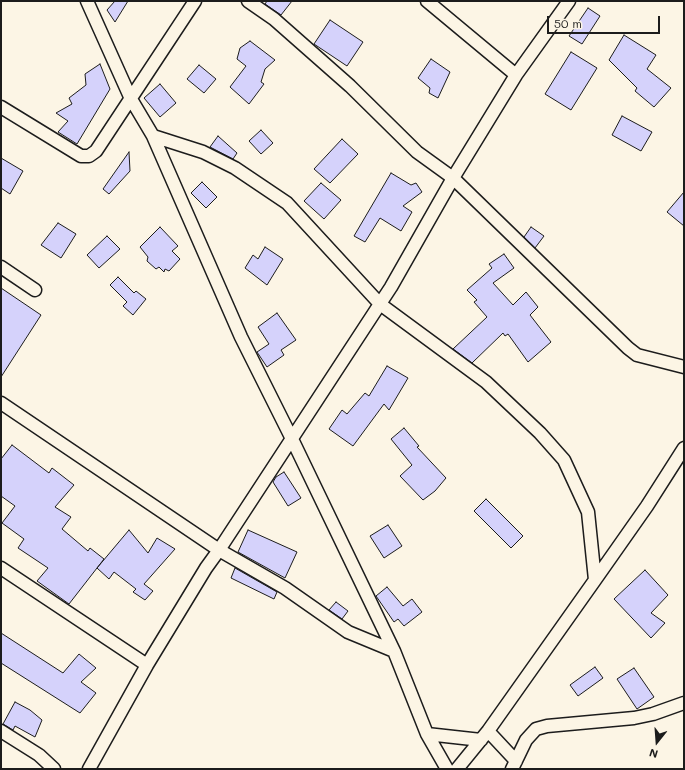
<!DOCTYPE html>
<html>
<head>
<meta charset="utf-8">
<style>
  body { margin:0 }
  #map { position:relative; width:685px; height:770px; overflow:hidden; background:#fcf5e5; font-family:Mali,sans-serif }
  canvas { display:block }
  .frame { position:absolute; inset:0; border:2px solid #1c1c1c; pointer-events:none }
  .north { position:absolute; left:637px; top:722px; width:40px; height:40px; -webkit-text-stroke:3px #fcf5e5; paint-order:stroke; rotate:197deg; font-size:11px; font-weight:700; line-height:16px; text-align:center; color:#1c1c1c }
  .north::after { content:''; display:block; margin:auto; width:14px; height:18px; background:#1c1c1c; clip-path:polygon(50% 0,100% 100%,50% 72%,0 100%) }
  .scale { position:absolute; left:547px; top:16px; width:113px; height:18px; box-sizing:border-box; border:2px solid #1c1c1c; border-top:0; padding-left:5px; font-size:12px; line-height:14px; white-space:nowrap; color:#1c1c1c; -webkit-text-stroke:3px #fcf5e5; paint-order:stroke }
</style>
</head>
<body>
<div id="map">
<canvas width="685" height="770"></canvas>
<div class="frame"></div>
<div class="north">N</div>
<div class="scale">50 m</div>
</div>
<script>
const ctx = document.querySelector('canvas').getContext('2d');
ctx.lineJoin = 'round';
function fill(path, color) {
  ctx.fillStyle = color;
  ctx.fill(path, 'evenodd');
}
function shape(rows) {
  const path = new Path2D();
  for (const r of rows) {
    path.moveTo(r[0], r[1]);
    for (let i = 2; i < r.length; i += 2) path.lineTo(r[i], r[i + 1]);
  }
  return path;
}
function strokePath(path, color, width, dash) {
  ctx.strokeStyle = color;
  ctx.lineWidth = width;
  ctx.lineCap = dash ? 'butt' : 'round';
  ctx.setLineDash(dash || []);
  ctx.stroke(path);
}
const building = shape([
  [115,1,128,1,115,22,107,10,115,1],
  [267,1,292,1,281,15,265,4,267,1],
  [588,8,600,16,582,44,569,36,588,8],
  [330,20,363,42,347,66,314,44,330,20],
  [624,35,656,55,647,69,671,88,654,107,635,91,637,88,609,60,624,35],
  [250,41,275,60,265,69,261,82,264,84,249,104,230,87,246,66,237,59,240,48,250,41],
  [571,52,597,68,571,110,545,94,571,52],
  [431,59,450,72,438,98,429,93,430,88,418,78,431,59],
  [100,64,110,89,77,144,58,132,68,121,56,113,72,104,69,98,86,85,85,74,100,64],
  [199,65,216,79,204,93,187,79,199,65],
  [160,84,176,103,160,117,144,98,160,84],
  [622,116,652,132,641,151,612,135,622,116],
  [261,130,273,143,261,154,249,141,261,130],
  [218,136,237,153,233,159,210,147,218,136],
  [342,139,358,154,330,183,314,169,342,139],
  [129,152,130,171,109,194,103,189,129,152],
  [1,158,23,171,10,194,1,188,1,158],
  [391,173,411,185,416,183,422,192,403,206,412,212,401,231,380,218,365,242,354,236,391,173],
  [202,182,217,197,206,208,191,193,202,182],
  [321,183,341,200,324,219,304,201,321,183],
  [684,192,684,226,667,212,684,192],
  [58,223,76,234,61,258,41,245,58,223],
  [160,227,178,246,172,251,180,259,169,271,165,269,164,272,159,267,156,269,147,261,148,257,140,247,160,227],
  [531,227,544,236,535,248,524,237,531,227],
  [107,236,120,249,99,268,87,255,107,236],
  [265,247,283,259,267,285,245,268,253,255,258,259,265,247],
  [504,254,514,268,493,283,513,305,526,292,538,307,530,315,551,342,528,362,508,334,505,336,503,333,472,363,453,349,487,317,474,302,477,300,467,290,492,268,489,264,504,254],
  [118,277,134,293,136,291,146,299,133,315,123,306,127,302,110,285,118,277],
  [1,288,41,315,1,377,1,288],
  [277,313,296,340,281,350,284,355,267,367,257,352,269,344,258,327,277,313],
  [387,366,408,378,389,410,384,404,353,446,329,429,342,410,347,414,365,393,369,396,387,366],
  [404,428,419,446,417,447,446,478,435,491,423,500,400,476,412,465,391,439,404,428],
  [12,445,49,473,52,468,74,485,55,507,71,517,62,529,88,551,90,548,104,559,69,604,37,581,48,568,18,548,24,539,2,523,15,506,1,496,1,459,12,445],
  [284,472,301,498,288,506,273,482,276,477,284,472],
  [486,499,523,536,511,548,474,511,486,499],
  [388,525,402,546,384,558,370,536,388,525],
  [129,530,148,553,157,538,175,549,144,584,153,591,145,600,133,592,136,589,114,572,109,579,97,568,129,530],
  [248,530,297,552,285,578,238,552,248,530],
  [235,568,277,592,274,599,231,578,235,568],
  [645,570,668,595,651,613,665,623,651,638,614,599,645,570],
  [387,587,403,606,412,599,422,612,404,626,398,619,394,622,376,596,387,587],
  [336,602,348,611,342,619,329,610,336,602],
  [1,633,63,673,79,654,96,668,81,682,96,693,80,713,1,663,1,633],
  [595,667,603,678,578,696,570,685,595,667],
  [634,668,654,697,637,709,617,679,634,668],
  [15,702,30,710,42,720,35,737,15,726,13,730,3,724,15,702]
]);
const minor = shape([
  [87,1,131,99,153,136,241,337,292,439,394,651,427,734,447,769],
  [248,1,274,19,350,86,417,152,453,178,628,348,637,355,684,367],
  [427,1,516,75],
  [1,107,81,156,89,156,96,151,195,1],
  [153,136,203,152,235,168,287,203,380,304,486,382,540,433,564,460,588,512,595,580],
  [1,267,35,290],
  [1,403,219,550,285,588,348,632,394,651],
  [1,568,147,665],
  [1,731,39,755,54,769],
  [488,731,516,761],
  [427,734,481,740],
  [89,769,147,665,206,568,219,550,391,287,453,178,516,75,569,1],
  [457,769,488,731,595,580,647,506,684,448],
  [512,769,526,740,536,729,547,726,634,718,653,714,684,703]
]);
fill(building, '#d5d2fb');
strokePath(building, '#1c1c1c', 1);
strokePath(minor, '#1c1c1c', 15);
strokePath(minor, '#fcf5e5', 12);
</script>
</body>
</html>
